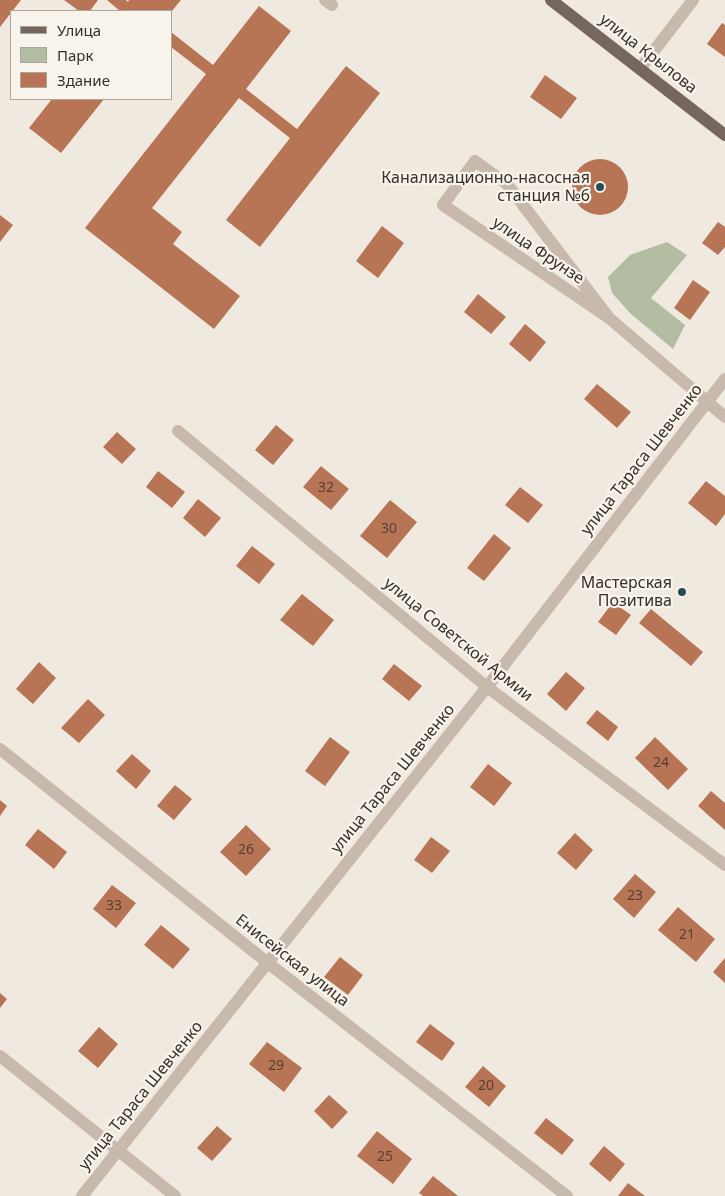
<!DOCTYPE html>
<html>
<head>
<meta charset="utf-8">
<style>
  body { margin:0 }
  #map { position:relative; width:725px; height:1196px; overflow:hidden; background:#f0e9e0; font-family:"Noto Sans",sans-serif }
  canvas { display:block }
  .legend { position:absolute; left:10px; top:10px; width:162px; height:90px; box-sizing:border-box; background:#f8f3eb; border:1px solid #aaa59e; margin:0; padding:6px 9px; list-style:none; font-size:15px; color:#362f2a }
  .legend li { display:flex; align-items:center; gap:10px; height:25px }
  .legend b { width:25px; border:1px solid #aaa59e }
</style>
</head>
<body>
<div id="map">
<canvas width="725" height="1196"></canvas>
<ul class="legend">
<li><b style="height:6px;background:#76675e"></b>Улица</li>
<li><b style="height:14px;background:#b2bda1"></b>Парк</li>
<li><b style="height:14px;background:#b77556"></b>Здание</li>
</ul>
</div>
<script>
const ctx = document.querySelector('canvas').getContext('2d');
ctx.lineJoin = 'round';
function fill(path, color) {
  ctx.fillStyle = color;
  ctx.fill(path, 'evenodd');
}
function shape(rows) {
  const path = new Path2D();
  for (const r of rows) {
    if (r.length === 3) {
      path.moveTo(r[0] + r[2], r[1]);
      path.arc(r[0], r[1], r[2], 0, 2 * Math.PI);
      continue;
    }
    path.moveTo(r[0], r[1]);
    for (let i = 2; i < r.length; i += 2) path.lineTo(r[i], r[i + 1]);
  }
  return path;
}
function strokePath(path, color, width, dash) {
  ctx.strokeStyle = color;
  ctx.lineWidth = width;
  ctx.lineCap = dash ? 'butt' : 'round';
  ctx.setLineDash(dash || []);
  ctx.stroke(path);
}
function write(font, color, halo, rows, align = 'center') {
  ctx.font = font + ' "Noto Sans",sans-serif';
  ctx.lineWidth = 4.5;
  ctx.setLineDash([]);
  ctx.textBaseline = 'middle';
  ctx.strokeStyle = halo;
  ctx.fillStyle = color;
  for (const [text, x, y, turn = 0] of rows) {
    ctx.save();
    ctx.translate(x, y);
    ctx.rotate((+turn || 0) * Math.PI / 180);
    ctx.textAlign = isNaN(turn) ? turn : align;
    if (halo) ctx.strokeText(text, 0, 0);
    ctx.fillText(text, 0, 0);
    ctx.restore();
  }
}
const green = shape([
  [667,242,687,255,651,298,685,325,673,349,631,314,612,293,608,277,630,255]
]);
const building = shape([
  [0,0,21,0,0,27],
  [64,0,98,0,90,11,79,11],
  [107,0,126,0,128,2,129,0,181,0,172,11,120,11],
  [259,6,291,31,246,89,297,129,346,66,380,93,260,247,226,220,290,138,239,98,152,208,182,232,173,244,240,296,214,329,85,228,206,74,171,47,171,32,213,65],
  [722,23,725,25,725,57,707,44],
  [545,75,577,98,561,119,530,97],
  [52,99,104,99,61,153,29,128],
  [600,187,28],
  [0,215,13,225,0,242],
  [718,222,725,227,725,247,718,255,702,243],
  [382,226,404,243,378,278,356,261],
  [693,280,710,292,690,320,674,308],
  [478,294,506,317,491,334,464,312],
  [525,324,546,342,530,362,509,344],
  [597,384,631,412,617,428,584,399],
  [276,425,294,440,273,465,255,450],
  [117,432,136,449,122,464,103,447],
  [321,466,349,489,331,510,303,487],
  [158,471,185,492,172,508,146,487],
  [706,481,725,496,725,514,716,526,688,503],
  [520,487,543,505,528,523,505,505],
  [198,499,221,518,205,537,183,518],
  [390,500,417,522,387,558,360,536],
  [494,534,511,548,484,581,467,568],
  [252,546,275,564,259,584,236,566],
  [302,594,334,620,313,646,280,620],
  [613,602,631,615,616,635,598,622],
  [651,609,703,652,691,666,639,623],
  [39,662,56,678,33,704,16,689],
  [394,664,422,686,409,701,382,679],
  [566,672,585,688,566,711,547,694],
  [88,699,105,715,79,743,61,728],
  [597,710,618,727,608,741,586,723],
  [330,737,350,752,325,786,305,771],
  [655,737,688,769,668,790,635,758],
  [132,754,151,771,136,789,116,771],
  [488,764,512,783,494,806,470,787],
  [175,785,192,799,174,820,157,806],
  [711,791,725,803,725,830,698,806],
  [0,800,7,806,0,816],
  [246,825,271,849,246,876,220,852],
  [38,829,67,852,54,869,25,845],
  [575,833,593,850,576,870,557,853],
  [431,837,450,851,432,873,414,860],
  [635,874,656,892,634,918,613,899],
  [112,885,136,903,116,928,93,909],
  [678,907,715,939,696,962,658,930],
  [161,925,190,949,173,969,144,945],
  [340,957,363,975,348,995,324,977],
  [725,958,725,983,713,972],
  [0,993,7,999,0,1008],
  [430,1024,455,1043,442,1061,416,1042],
  [99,1027,118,1044,98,1068,78,1051],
  [267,1042,302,1068,284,1092,249,1064],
  [483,1066,506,1086,489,1107,465,1087],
  [329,1095,348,1112,332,1129,314,1111],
  [546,1118,574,1140,562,1155,534,1133],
  [217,1126,232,1139,212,1161,197,1148],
  [377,1131,412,1159,393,1184,357,1156],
  [604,1146,625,1164,610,1182,589,1164],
  [433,1176,458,1196,423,1196,419,1193],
  [628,1183,645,1196,618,1196]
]);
const lane = shape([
  [325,0,332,5]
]);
const street = shape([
  [640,69,693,0],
  [609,318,507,184,475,161,443,205,609,318,725,417],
  [178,431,487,687,725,865],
  [0,749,268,963,567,1196],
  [0,1056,175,1196],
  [82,1196,487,687,725,379]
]);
const primary = shape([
  [551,0,725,135]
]);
const markers = [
  [600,187,5,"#254c52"],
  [682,592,5,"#254c52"]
];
const numberNames = [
  ["32",326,488],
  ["30",389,529],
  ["24",661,763],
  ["26",246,850],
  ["23",635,896],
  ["33",114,906],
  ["21",687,935],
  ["29",276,1066],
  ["20",486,1086],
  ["25",385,1157]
];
const streetNames = [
  ["улица Крылова",648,54,38],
  ["улица Фрунзе",538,251,34],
  ["улица Тараса Шевченко",642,460,-52],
  ["улица Советской Армии",458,640,39],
  ["улица Тараса Шевченко",393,779,-51],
  ["Енисейская улица",292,961,38],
  ["улица Тараса Шевченко",141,1096,-51]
];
const poiNames = [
  ["Канализационно-насосная",590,178],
  ["станция №6",590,196],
  ["Мастерская",672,583],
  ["Позитива",672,601]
];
fill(green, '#b2bda1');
fill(building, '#b77556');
strokePath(lane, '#c7baad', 12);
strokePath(street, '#c7baad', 12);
strokePath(primary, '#76675e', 12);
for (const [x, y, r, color] of markers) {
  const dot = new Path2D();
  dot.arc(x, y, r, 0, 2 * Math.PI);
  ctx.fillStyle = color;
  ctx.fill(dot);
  strokePath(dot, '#f8f3eb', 2);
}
write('14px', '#564035', null, numberNames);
write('16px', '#362f2a', '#f8f3eb', streetNames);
write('16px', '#362f2a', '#f8f3eb', poiNames, 'right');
</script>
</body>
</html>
